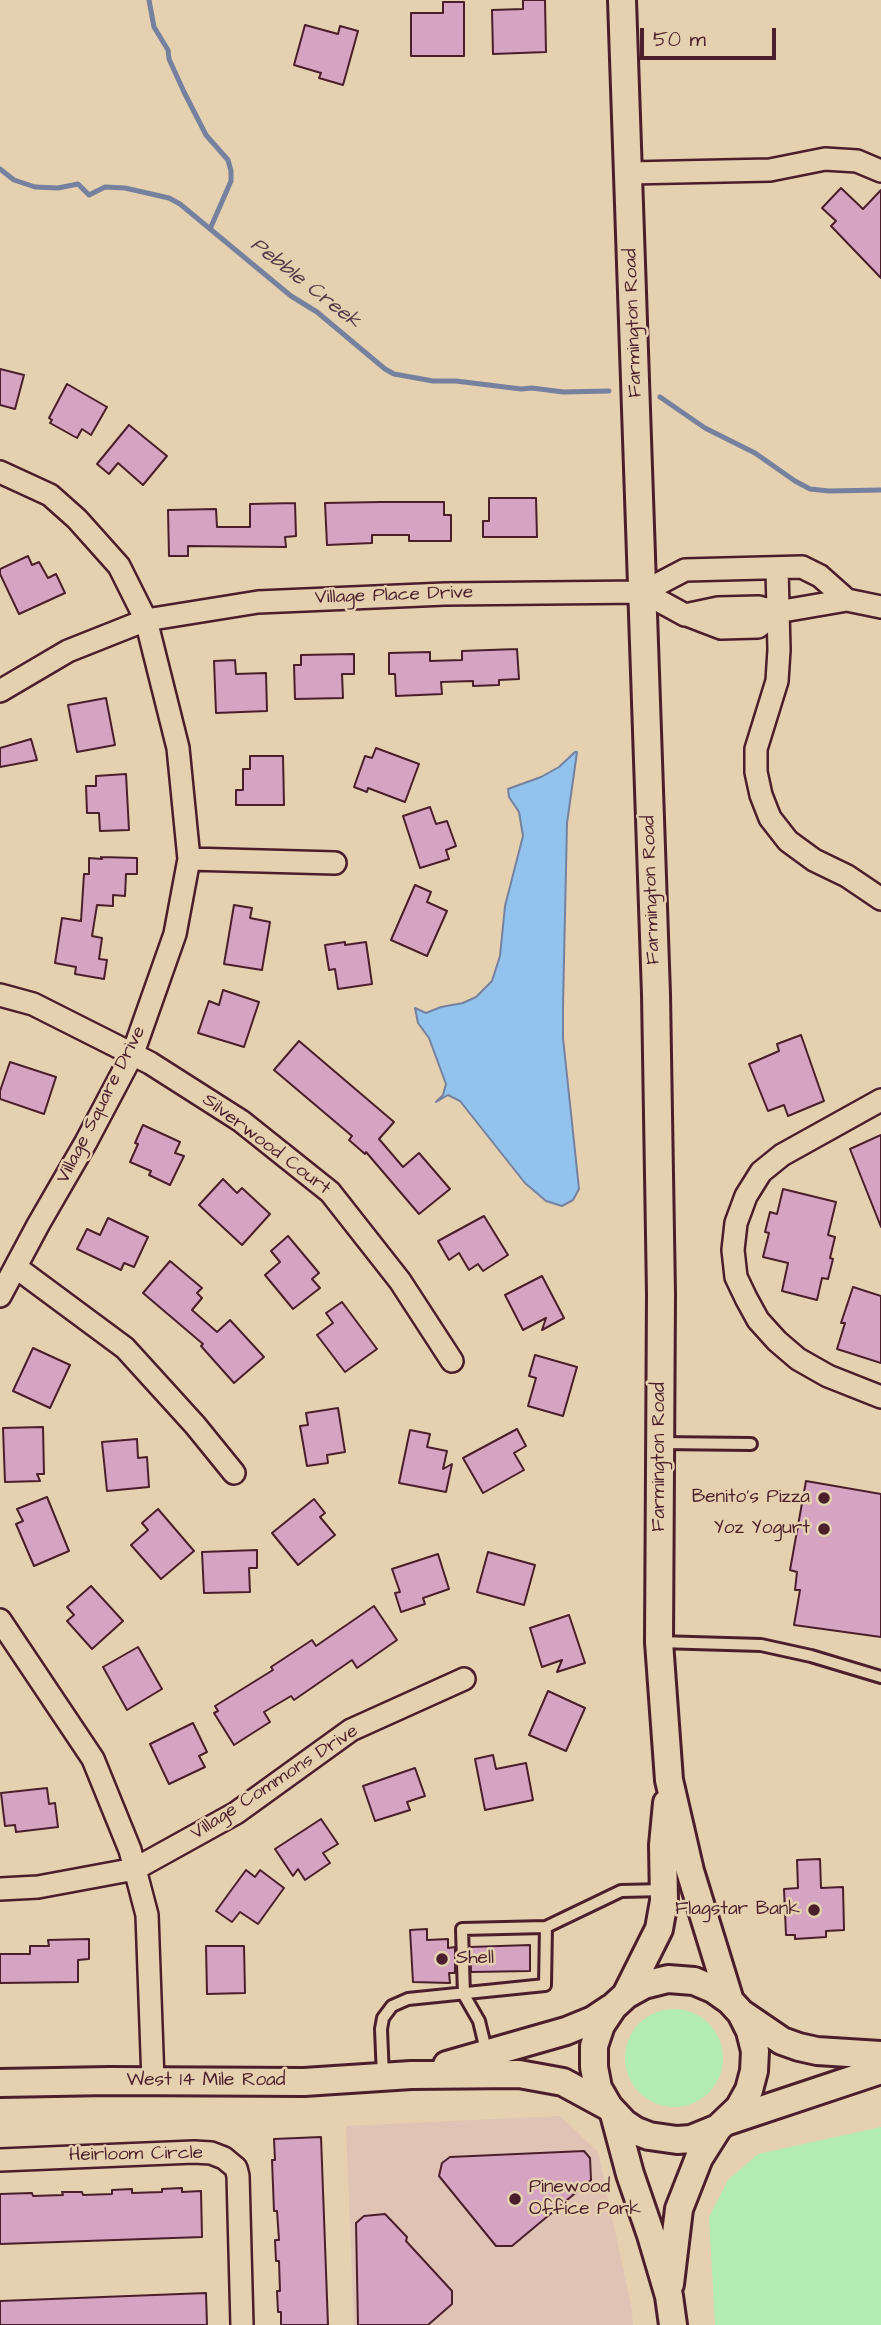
<!DOCTYPE html>
<html>
<head>
<meta charset="utf-8">
<style>
  body { margin:0 }
  #map { position:relative; width:881px; height:2325px; overflow:hidden; background:#e5d0af; font-family:"Architects Daughter",sans-serif }
  canvas { display:block }
  .scale { position:absolute; left:640px; top:28px; width:136px; height:32px; box-sizing:border-box; border:4px solid #4a1f2b; border-top:0; padding-left:9px; font-size:21px; line-height:24px; white-space:nowrap; color:#4a1f2b; -webkit-text-stroke:5px #e5d0af; paint-order:stroke }
</style>
</head>
<body>
<div id="map">
<canvas width="881" height="2325"></canvas>
<div class="scale">50 m</div>
</div>
<script>
const ctx = document.querySelector('canvas').getContext('2d');
ctx.lineJoin = 'round';
function fill(path, color) {
  ctx.fillStyle = color;
  ctx.fill(path, 'evenodd');
}
function shape(rows) {
  const path = new Path2D();
  for (const r of rows) {
    if (r.length === 3) {
      path.moveTo(r[0] + r[2], r[1]);
      path.arc(r[0], r[1], r[2], 0, 2 * Math.PI);
      continue;
    }
    path.moveTo(r[0], r[1]);
    for (let i = 2; i < r.length; i += 2) path.lineTo(r[i], r[i + 1]);
  }
  return path;
}
function strokePath(path, color, width, dash) {
  ctx.strokeStyle = color;
  ctx.lineWidth = width;
  ctx.lineCap = dash ? 'butt' : 'round';
  ctx.setLineDash(dash || []);
  ctx.stroke(path);
}
function write(font, color, halo, rows, align = 'center') {
  ctx.font = font + ' "Architects Daughter",sans-serif';
  ctx.lineWidth = 5;
  ctx.setLineDash([]);
  ctx.textBaseline = 'middle';
  ctx.strokeStyle = halo;
  ctx.fillStyle = color;
  for (const [text, x, y, turn = 0] of rows) {
    ctx.save();
    ctx.translate(x, y);
    ctx.rotate((+turn || 0) * Math.PI / 180);
    ctx.textAlign = isNaN(turn) ? turn : align;
    if (halo) ctx.strokeText(text, 0, 0);
    ctx.fillText(text, 0, 0);
    ctx.restore();
  }
}
const built = shape([
  [560,2116,598,2152,632,2310,633,2325,354,2325,346,2126]
]);
const green = shape([
  [674,2058,49],
  [881,2127,881,2325,715,2325,709,2217,728,2180,758,2154]
]);
const water = shape([
  [575,752,577,752,567,823,563,1006,563,1038,579,1189,573,1200,562,1206,546,1201,525,1183,460,1101,448,1095,436,1102,443,1095,446,1084,429,1038,418,1023,415,1008,426,1013,441,1007,463,1003,476,997,492,981,500,956,505,906,523,836,519,812,509,797,508,789,541,777,559,767,575,752]
]);
const stream = shape([
  [149,0,154,27,168,50,169,59,184,92,206,135,228,160,231,171,231,181,210,229],
  [0,169,14,180,35,187,58,188,78,184,89,195,105,187,125,188,169,198,180,204,291,296,317,312,385,369,394,374,433,381,456,381,521,389,532,388,563,392,609,391],
  [660,397,705,428,755,453,795,481,810,489,829,491,881,490]
]);
const building = shape([
  [523,0,545,0,546,52,493,54,492,10,523,9,523,0],
  [443,2,464,2,464,56,411,56,411,13,443,13,443,2],
  [305,25,338,34,340,26,358,31,343,85,319,78,321,73,294,65,305,25],
  [841,188,863,209,881,190,881,278,831,226,836,221,822,208,841,188],
  [0,369,24,375,15,409,0,405,0,369],
  [67,384,107,407,91,435,82,429,77,438,50,423,52,420,49,418,67,384],
  [129,425,167,456,143,485,118,463,109,474,97,464,129,425],
  [489,498,536,498,537,537,483,537,483,521,489,521,489,498],
  [381,502,444,502,444,515,451,515,451,541,409,541,409,535,372,535,372,543,327,545,325,503,381,502],
  [295,503,296,536,285,537,286,547,188,546,188,556,169,556,168,510,216,509,217,527,250,527,250,504,295,503],
  [28,556,32,565,39,562,48,578,56,574,65,593,19,614,0,574,0,569,28,556],
  [517,649,519,679,499,680,499,685,473,686,473,681,441,682,442,694,396,696,395,674,389,674,389,653,430,652,430,661,462,660,462,651,517,649],
  [354,654,354,674,342,674,343,698,295,699,294,665,301,665,301,655,354,654],
  [235,660,236,674,266,673,267,711,216,713,214,661,235,660],
  [106,698,115,745,77,752,68,705,106,698],
  [31,739,37,760,0,767,0,748,31,739],
  [376,748,419,764,405,802,368,788,367,792,354,787,365,756,372,758,376,748],
  [250,756,283,756,284,805,236,805,236,790,243,790,243,769,250,769,250,756],
  [126,774,129,830,100,831,99,813,87,813,86,786,96,786,96,776,126,774],
  [430,807,436,824,447,821,456,846,446,850,449,859,420,868,403,816,430,807],
  [101,857,137,858,137,874,126,874,125,896,113,895,113,906,97,905,92,936,102,938,99,959,107,960,104,979,75,974,76,967,55,963,62,918,81,921,84,874,89,874,89,858,102,859,101,857],
  [415,885,431,892,427,902,447,911,427,956,391,940,415,885],
  [234,905,252,908,250,918,270,922,262,970,224,964,234,905],
  [345,942,345,945,366,942,372,984,338,989,335,969,329,970,325,945,345,942],
  [223,990,259,1002,244,1047,198,1033,209,1001,219,1005,223,990],
  [801,1035,824,1101,788,1116,784,1105,768,1111,749,1064,779,1051,777,1044,801,1035],
  [299,1041,394,1122,379,1139,403,1167,419,1153,450,1189,419,1214,366,1152,365,1154,349,1140,352,1136,274,1070,299,1041],
  [10,1062,56,1077,44,1114,0,1099,0,1091,10,1062],
  [143,1125,180,1142,175,1153,184,1156,170,1185,149,1175,151,1171,130,1162,138,1144,135,1143,143,1125],
  [881,1135,881,1227,850,1149,881,1135],
  [223,1179,237,1193,242,1188,270,1214,242,1245,199,1205,223,1179],
  [783,1189,836,1202,828,1235,835,1237,830,1258,833,1259,828,1279,822,1278,817,1300,782,1291,788,1263,763,1257,769,1233,765,1232,770,1212,777,1214,783,1189],
  [484,1216,508,1255,483,1271,478,1264,469,1270,459,1253,449,1260,438,1241,484,1216],
  [108,1218,148,1237,134,1267,124,1263,121,1270,77,1249,87,1229,100,1235,108,1218],
  [288,1236,319,1273,312,1279,320,1288,293,1309,265,1275,280,1262,271,1251,288,1236],
  [170,1261,202,1288,197,1293,202,1298,192,1310,217,1332,230,1320,264,1357,234,1383,201,1346,203,1344,143,1293,170,1261],
  [542,1276,564,1318,542,1330,546,1318,523,1330,505,1295,542,1276],
  [853,1287,881,1296,881,1363,837,1349,845,1323,841,1323,853,1287],
  [342,1302,377,1349,345,1372,317,1335,333,1323,326,1313,342,1302],
  [33,1348,70,1365,50,1408,13,1391,33,1348],
  [535,1355,577,1367,563,1416,528,1406,536,1378,529,1376,535,1355],
  [338,1408,345,1452,327,1455,328,1463,307,1466,300,1426,308,1425,306,1413,338,1408],
  [43,1427,44,1474,37,1474,40,1481,5,1482,3,1428,43,1427],
  [517,1429,526,1446,514,1453,524,1470,483,1493,463,1458,517,1429],
  [410,1430,430,1434,427,1447,447,1451,443,1469,452,1464,446,1492,399,1483,410,1430],
  [137,1439,138,1458,147,1457,149,1487,107,1491,102,1442,137,1439],
  [806,1481,881,1494,881,1637,794,1625,800,1590,795,1590,797,1572,790,1570,806,1481],
  [47,1497,69,1551,34,1566,16,1524,23,1521,17,1509,47,1497],
  [314,1499,325,1513,320,1517,335,1535,298,1565,272,1533,314,1499],
  [158,1509,194,1551,161,1579,131,1545,148,1530,142,1523,158,1509],
  [257,1550,257,1568,249,1568,250,1592,204,1593,202,1552,257,1550],
  [488,1552,535,1565,524,1605,477,1592,488,1552],
  [438,1554,449,1589,423,1598,425,1604,401,1612,395,1593,400,1592,392,1569,438,1554],
  [91,1586,123,1621,92,1649,67,1621,74,1615,67,1607,91,1586],
  [374,1606,397,1640,357,1668,352,1660,294,1700,291,1696,264,1712,270,1722,234,1745,214,1713,218,1711,215,1706,273,1670,271,1667,312,1640,316,1646,374,1606],
  [569,1615,585,1663,557,1672,562,1660,542,1667,530,1628,569,1615],
  [138,1647,162,1689,127,1710,103,1667,138,1647],
  [548,1691,585,1708,566,1751,529,1735,548,1691],
  [193,1723,207,1752,199,1756,205,1767,169,1784,150,1744,193,1723],
  [493,1755,496,1769,526,1763,533,1800,485,1810,475,1759,493,1755],
  [415,1768,425,1796,407,1802,410,1810,375,1821,363,1786,415,1768],
  [47,1788,49,1804,55,1803,58,1827,16,1832,15,1825,5,1826,1,1793,47,1788],
  [321,1819,338,1844,323,1853,330,1863,305,1880,298,1869,293,1876,275,1849,321,1819],
  [820,1859,821,1888,843,1887,844,1930,826,1931,826,1937,795,1939,795,1935,786,1935,784,1889,798,1888,797,1860,820,1859],
  [246,1870,255,1877,260,1870,284,1888,258,1924,240,1912,232,1922,216,1911,246,1870],
  [427,1929,427,1940,448,1939,448,1948,455,1947,455,1973,449,1973,450,1983,413,1982,410,1930,427,1929],
  [89,1939,89,1959,78,1960,78,1982,0,1983,0,1954,30,1954,30,1946,49,1946,48,1940,89,1939],
  [530,1945,530,1971,471,1972,470,1947,530,1945],
  [206,1946,244,1946,245,1993,207,1994,206,1946],
  [321,2137,328,2325,281,2325,281,2312,278,2312,277,2291,280,2291,279,2261,276,2261,275,2240,279,2240,277,2211,274,2211,272,2160,275,2160,274,2139,321,2137],
  [584,2151,590,2158,591,2180,512,2246,496,2246,439,2176,442,2163,450,2157,584,2151],
  [182,2188,182,2192,201,2191,202,2237,0,2244,0,2194,32,2193,33,2196,63,2195,62,2192,82,2192,83,2195,112,2194,112,2190,132,2189,132,2193,162,2192,162,2189,182,2188],
  [385,2214,407,2237,406,2241,452,2291,452,2304,428,2325,358,2325,356,2223,364,2216,385,2214],
  [206,2293,207,2325,0,2325,0,2301,206,2293]
]);
const service = shape([
  [660,1443,751,1444],
  [659,1642,761,1645,811,1656,881,1677],
  [487,2054,479,2021,464,1995,462,1929,546,1927],
  [383,2077,381,2029,383,2018,392,2006,408,1999,545,1985,546,1927,621,1891,664,1890]
]);
const minor = shape([
  [629,173,770,170,825,159,857,161,881,171],
  [0,472,50,495,77,519,119,566,146,620,178,748,189,859,175,934,133,1053,86,1142,38,1225,0,1296],
  [777,568,779,650,777,681,756,749,756,772,761,795,770,818,788,841,814,860,847,876,881,899],
  [643,592,685,615,718,608,759,607,777,612,847,600,881,607],
  [687,615,721,628,758,627,777,612],
  [0,691,68,651,146,620,258,602,445,594,643,592,685,570,802,567,820,576,847,600],
  [189,859,335,863],
  [0,995,33,1004,150,1063,241,1121,330,1192,400,1281,452,1361],
  [881,1100,782,1155,761,1172,746,1196,736,1223,733,1250,736,1277,746,1298,758,1320,777,1341,798,1359,828,1376,881,1397],
  [17,1268,125,1348,195,1425,234,1473],
  [0,1620,93,1759,130,1850,147,1915,153,2081],
  [0,1889,38,1887,135,1869,236,1813,351,1730,464,1679],
  [0,2160,194,2152,211,2153,224,2158,236,2168,238,2176,242,2325]
]);
const tertiary = shape([
  [622,0,656,994,661,1294,659,1642,669,1780,690,1871,730,2001],
  [626,1995,659,1929,664,1901,663,1845,667,1803],
  [741,2013,782,2041,799,2047,817,2051,881,2055],
  [447,2065,566,2031,593,2020,611,2008],
  [0,2083,109,2081,304,2082,411,2075,519,2074,563,2082,609,2107,624,2123,636,2131,649,2136,677,2140,691,2139,718,2128,739,2108,749,2090,754,2071,755,2051,750,2031,741,2013,730,2001,713,1989,694,1981,668,1979,644,1985,626,1995,613,2007,601,2025,594,2046,594,2067,598,2088,609,2107],
  [614,2114,630,2174,651,2235,669,2296,673,2325],
  [725,2122,881,2070],
  [670,2284,679,2209,699,2158,718,2128]
]);
const markers = [
  [824,1498,7,"#4a1f2b"],
  [824,1529,7,"#4a1f2b"],
  [814,1910,7,"#4a1f2b"],
  [442,1959,7,"#4a1f2b"],
  [515,2199,7,"#4a1f2b"]
];
const streetNames = [
  ["Farmington Road",634,323,-92],
  ["Village Place Drive",394,596,-2],
  ["Farmington Road",652,890,-92],
  ["Village Square Drive",102,1105,-63],
  ["Silverwood Court",266,1145,37],
  ["Farmington Road",660,1457,-90],
  ["Village Commons Drive",275,1783,-33],
  ["West 14 Mile Road",206,2081],
  ["Heirloom Circle",136,2155,-1]
];
const poiNames = [
  ["Benito's Pizza",810,1498],
  ["Yoz Yogurt",810,1529],
  ["Flagstar Bank",800,1910],
  ["Shell",456,1959,"left"],
  ["Pinewood",529,2188,"left"],
  ["Office Park",529,2210,"left"]
];
const waterNames = [
  ["Pebble Creek",305,284,38]
];
fill(built, '#e0c3b5');
fill(green, '#b2ecb0');
fill(water, '#91c3ed');
strokePath(water, '#75819f', 2);
strokePath(stream, '#75819f', 5);
fill(building, '#d5a4c2');
strokePath(building, '#4a1f2b', 2);
strokePath(service, '#4a1f2b', 16);
strokePath(minor, '#4a1f2b', 26);
strokePath(tertiary, '#4a1f2b', 32);
strokePath(service, '#e5d0af', 10);
strokePath(minor, '#e5d0af', 21);
strokePath(tertiary, '#e5d0af', 26);
for (const [x, y, r, color] of markers) {
  const dot = new Path2D();
  dot.arc(x, y, r, 0, 2 * Math.PI);
  ctx.fillStyle = color;
  ctx.fill(dot);
  strokePath(dot, '#e5d0af', 2.5);
}
write('19px', '#4a1f2b', '#e5d0af', streetNames);
write('19px', '#4a1f2b', '#e5d0af', poiNames, 'right');
write('italic 21px', '#553848', '#e5d0af', waterNames);
</script>
</body>
</html>
